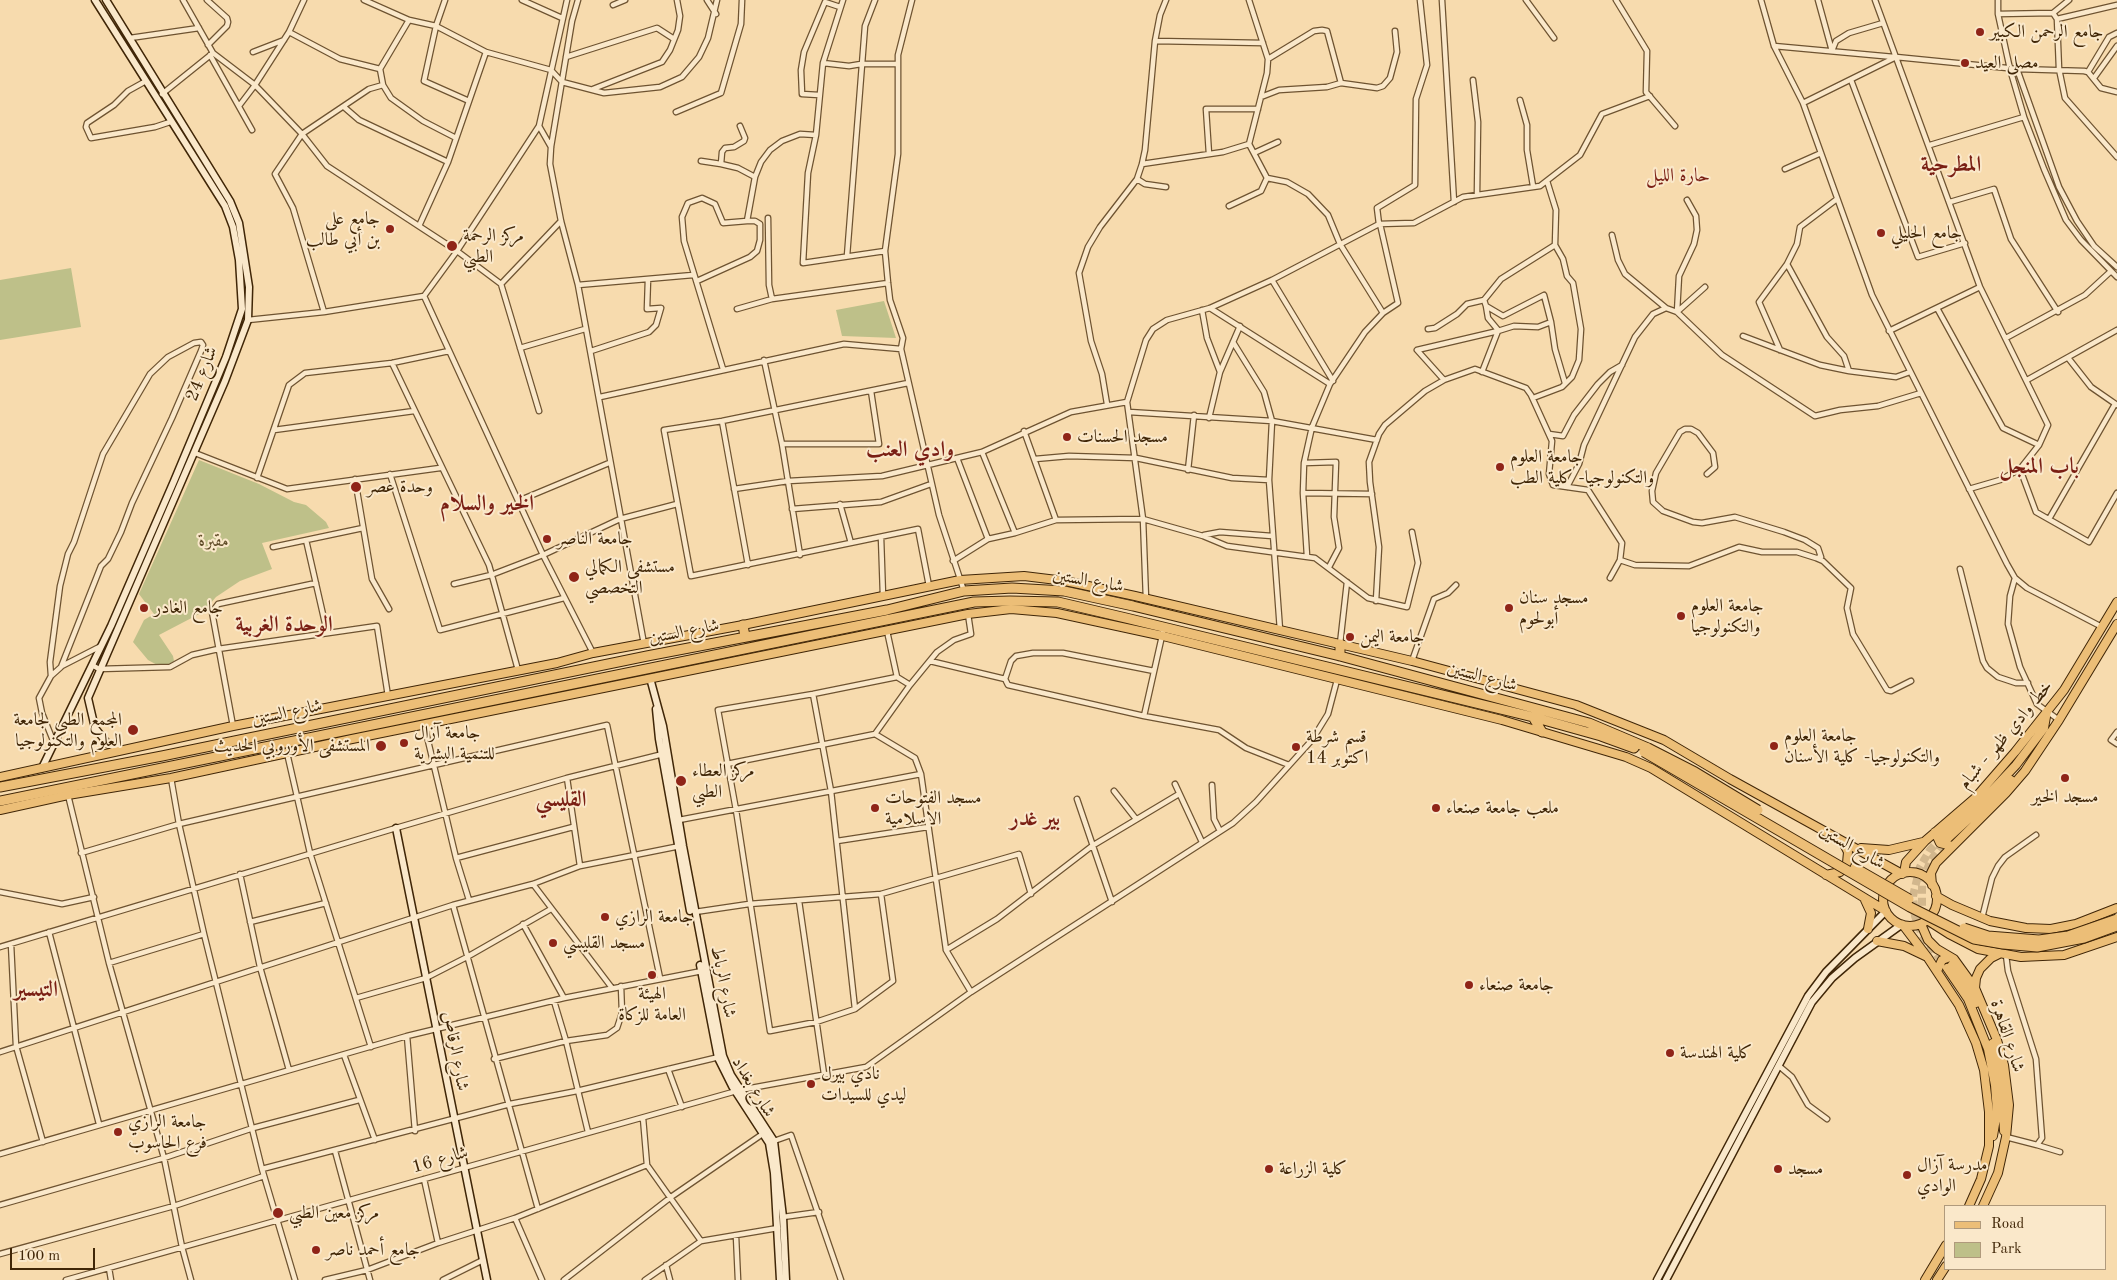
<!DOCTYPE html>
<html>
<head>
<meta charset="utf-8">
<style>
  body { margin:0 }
  #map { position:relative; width:2117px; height:1280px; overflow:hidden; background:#f7dbae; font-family:"Old Standard TT",serif }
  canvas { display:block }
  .legend { position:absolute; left:1944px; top:1205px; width:162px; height:65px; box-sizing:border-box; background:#fae8ca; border:1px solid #b09a7c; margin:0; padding:6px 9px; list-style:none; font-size:15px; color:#402607 }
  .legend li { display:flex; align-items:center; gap:10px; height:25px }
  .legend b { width:25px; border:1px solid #b09a7c }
  .scale { position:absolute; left:10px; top:1248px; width:85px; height:22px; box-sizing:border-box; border:2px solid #402607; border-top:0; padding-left:6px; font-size:15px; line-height:18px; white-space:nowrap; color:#402607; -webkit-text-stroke:4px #fae8ca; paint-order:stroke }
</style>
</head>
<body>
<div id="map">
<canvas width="2117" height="1280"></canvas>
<ul class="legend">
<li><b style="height:6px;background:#ecbe77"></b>Road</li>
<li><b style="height:14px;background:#bec089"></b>Park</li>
</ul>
<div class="scale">100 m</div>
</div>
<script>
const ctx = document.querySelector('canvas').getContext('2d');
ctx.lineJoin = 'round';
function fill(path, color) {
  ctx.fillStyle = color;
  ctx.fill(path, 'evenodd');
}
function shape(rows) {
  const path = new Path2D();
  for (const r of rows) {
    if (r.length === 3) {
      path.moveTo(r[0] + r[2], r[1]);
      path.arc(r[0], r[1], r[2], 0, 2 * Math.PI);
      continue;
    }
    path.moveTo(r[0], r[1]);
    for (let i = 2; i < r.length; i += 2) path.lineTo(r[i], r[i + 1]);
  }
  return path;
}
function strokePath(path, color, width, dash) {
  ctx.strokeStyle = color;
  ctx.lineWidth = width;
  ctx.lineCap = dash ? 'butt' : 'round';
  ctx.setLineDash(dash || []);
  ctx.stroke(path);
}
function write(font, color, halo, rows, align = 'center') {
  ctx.font = font + ' "Old Standard TT",Amiri,serif';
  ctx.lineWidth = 4;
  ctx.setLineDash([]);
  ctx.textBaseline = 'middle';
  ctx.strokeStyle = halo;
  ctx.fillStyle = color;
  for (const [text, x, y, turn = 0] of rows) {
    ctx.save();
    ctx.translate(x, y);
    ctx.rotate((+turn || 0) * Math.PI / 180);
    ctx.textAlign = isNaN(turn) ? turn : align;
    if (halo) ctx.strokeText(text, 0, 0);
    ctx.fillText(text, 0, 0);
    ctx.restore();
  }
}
const green = shape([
  [71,268,81,327,0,340,0,280],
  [884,301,896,338,842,336,836,310],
  [199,460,259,484,294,502,306,505,326,522,329,528,262,543,272,569,240,581,216,597,203,612,159,635,173,656,174,661,166,666,159,666,148,660,133,642,144,620,154,614,139,594]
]);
const primaryTunnel = shape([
  [1942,837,1930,850,1920,867,1913,896,1915,916,1922,935,1947,968],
  [1927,929,1922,910,1922,882,1931,860,1946,841]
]);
const street = shape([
  [207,0,227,18,228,22,227,26,208,45],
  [364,0,409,20,436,26,486,52,551,70,562,82,604,93,660,87,682,77,699,57,708,38,717,0],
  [445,0,436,26,424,81,469,101],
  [522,0,562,18],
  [578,0,572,21,551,147,550,164,561,221,578,285,644,644],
  [707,0,716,14],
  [843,0,823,63,816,135,808,173,803,263,885,251],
  [912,0,898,55,898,154,885,251,888,283,890,300,903,338,901,349,939,515,964,591],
  [1249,0,1268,59,1267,73,1249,144,1267,178,1287,182,1308,194,1328,215,1340,244,1383,313,1365,332,1330,384,1312,427,1304,463,1303,493,1307,556],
  [1442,0,1454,202],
  [1526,0,1554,38],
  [1616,0,1647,51,1646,92,1675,126],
  [1761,0,1774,46,1803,103,1872,295,2007,564,2015,578,2027,588,2102,627],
  [1818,0,1832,51],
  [1875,0,1980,287,2048,425,2039,445,2020,469,2000,480,1969,489],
  [1998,0,1998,14,2010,69,2024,117,2044,169,2066,220,2081,240,2117,277],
  [613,5,625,0],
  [2053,13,2069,0],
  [1998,14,2053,13,2057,19,2059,69,2065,98,2117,157],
  [2057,19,2117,5],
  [409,20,380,69,383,85,391,98,423,121,456,138],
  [289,32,340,59,380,69],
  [130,38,199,28],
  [1155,41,1263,43],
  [1774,46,1894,57],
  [1832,51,1836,41,1849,33,1883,23],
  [253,52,284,40],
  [213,53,255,85,302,134,327,166,457,251,501,284,539,411],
  [210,55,252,130],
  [566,57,657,28,674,39],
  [1268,59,1314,31,1322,30,1327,31,1341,83,1377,88,1383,86,1390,78,1397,52,1395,31],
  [823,63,849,66,861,64,898,64],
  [2017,69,2059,187,2077,221,2094,246,2117,267],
  [2088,72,2109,37,2117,33],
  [2094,78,2117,46],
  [1473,80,1478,122,1477,195],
  [1851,80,1918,257,1965,243],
  [146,81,128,91,114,105,87,123,86,127,91,138,155,127,170,122],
  [593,89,662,62,670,50,678,30,680,16,677,0],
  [162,94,213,53,183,0],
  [819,95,802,94,801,70,804,52,825,2,840,7],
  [1261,97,1279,90,1327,87,1341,83],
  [1520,100,1527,125,1527,150,1533,186],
  [1803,103,1896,57,2017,69,2084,71,2088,72,2101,88,2117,92],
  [239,106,255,85,289,32,304,0],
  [344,107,359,120,448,162],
  [676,112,721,93,741,24,742,0],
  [539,126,551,147],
  [740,126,745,138,744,141,734,147,725,148,722,152,721,164,738,168,755,177],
  [1930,145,2024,117],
  [1254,153,1278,142],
  [1209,154,1206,109,1258,109],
  [701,161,721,164],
  [1142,164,1223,152,1249,144],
  [1785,169,1821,153],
  [1137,179,1145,184,1166,187],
  [1687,200,1696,216,1697,230,1694,244,1679,276,1677,312,1705,287],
  [1950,202,1994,189,2011,239,2058,312],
  [1229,206,1261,191,1267,178],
  [768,218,769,285,772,299],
  [1379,224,1377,208,1415,185,1416,99,1427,65,1420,0],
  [1380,224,1398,303,1383,313],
  [419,226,448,162,486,52],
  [1612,235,1618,260,1625,274,1666,308],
  [847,256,865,26,875,0],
  [1787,264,1827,337,1844,356,1849,371],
  [1272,280,1333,381],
  [697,281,750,257,757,251,760,240,760,224,755,221,747,221],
  [501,284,561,221],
  [578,285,693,275],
  [424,296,543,555,593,653],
  [1486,306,1484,300,1501,279,1555,245],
  [1210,308,1330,384],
  [1937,308,2003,428,2039,445],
  [737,309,772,299,888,283],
  [1202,310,1207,338,1220,372],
  [324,312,293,208,275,174,302,134,369,89,383,85],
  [248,320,324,312,424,296,457,251,539,126,567,0],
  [1428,329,1435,328,1457,314,1467,304,1484,300],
  [1498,330,1488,318,1486,306,1503,316,1544,295,1551,322],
  [1889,331,1980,287],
  [1743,336,1820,365,1849,371,1896,377,1910,372],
  [2006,338,2085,295,2110,272],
  [1233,342,1264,392,1272,421,1269,480,1280,630],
  [520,348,585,329],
  [1780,350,1759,302,1787,264,1797,244,1800,227,1837,199],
  [591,351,649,332,656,325,661,308,647,309,648,279],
  [2069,359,2091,387,2117,405],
  [764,360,782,444,800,555],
  [392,363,489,565,518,670],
  [723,369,684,241,682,217,688,203,702,198,715,204,723,223,747,221,755,177,761,162,770,150,782,141,800,134,816,135],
  [1482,372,1498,331,1514,326,1538,327,1551,322,1555,349,1565,383],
  [1444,380,1417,350,1498,331],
  [2027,380,2117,330],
  [908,383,722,421,664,430,691,576,918,529,929,586],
  [600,397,844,344,901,349],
  [1533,398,1562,387,1572,377,1579,360,1581,329,1573,283,1567,276,1563,259,1555,245,1556,210,1547,181],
  [1107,404,1102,374,1091,341,1079,273,1088,247,1100,227,1137,179,1142,164,1145,150,1155,41,1160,15,1166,0],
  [1129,412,1272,421,1377,440],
  [1209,418,1220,372,1240,326],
  [722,421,748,565],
  [274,430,414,411],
  [1024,431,1056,520],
  [1549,434,1563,436,1574,415,1598,384,1610,372,1622,365],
  [782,444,879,444,871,391],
  [982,452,1015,533,1056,520,1143,519,1203,536,1227,546,1315,558,1368,598,1407,607,1418,563,1412,532],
  [195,453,287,489,440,468],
  [957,458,988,539],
  [1035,459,1069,456,1136,458,1232,478,1269,480],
  [1304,463,1336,462,1334,517,1339,548,1329,567],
  [2020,469,2036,512,2089,542,2117,493],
  [1188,470,1194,415],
  [390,474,440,630,564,598],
  [1707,474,1715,467,1713,453,1698,433,1691,429,1685,429,1680,432,1656,473,1652,491,1653,502,1663,511,1693,522,1702,523,1735,517,1784,532,1805,540,1818,548,1821,557,1817,558],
  [257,478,289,385,305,373,392,363,449,351],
  [355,479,372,579,389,609],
  [1567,487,1579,464,1584,445,1635,337,1653,314,1666,308,1677,312,1722,355,1815,416,1840,410,1878,406,1921,393],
  [734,489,788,481,882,476,982,452,1071,412,1127,402],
  [1303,493,1372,494],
  [518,501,609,463],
  [840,504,851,543],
  [792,509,881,502,931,484],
  [2049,519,2115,404],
  [1204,535,1220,532,1272,536],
  [881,537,883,596],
  [306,540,327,632],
  [273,547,363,528],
  [1620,560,1635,565,1689,566,1739,547,1762,552,1797,552,1816,558,1823,561,1851,588,1847,608,1853,634,1887,690,1891,691,1911,681],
  [953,561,988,539,1015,533],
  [1960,569,1983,661,1987,668,1998,677,2016,683,2028,683],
  [2015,578,2010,596,2008,624,2020,667,2037,704,2059,720],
  [454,584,491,575,543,555,620,519,677,504],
  [1146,599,1143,519,1127,402,1146,340,1153,329,1167,320,1210,308,1272,280,1379,224,1414,223,1463,197,1540,186,1580,155,1602,114,1650,96],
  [1376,601,1379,547,1370,482,1369,462,1379,434,1385,425,1425,391,1444,380,1475,369,1526,388,1531,395,1552,441,1549,474,1553,485,1588,490,1622,543,1620,560,1610,578],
  [887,631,897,677,910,685],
  [1340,644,1347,582],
  [930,661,1005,679,1008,685,1144,716,1219,730,1246,748,1289,765],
  [1412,661,1434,599,1448,593,1456,585],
  [92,665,99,669,170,667,192,655,218,649,377,626,388,696],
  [62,666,101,646],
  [51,676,50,662,60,586,68,554,74,542,103,454,150,374,168,357,194,343,201,342,203,345,201,351,172,418,132,503,121,532,108,559,101,566,61,667,51,676,39,698,42,713,54,743],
  [1005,679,1011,661,1016,656,1033,653,1063,653,1154,671],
  [813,694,831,791,855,1009],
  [1144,716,1164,627],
  [424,724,456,858,469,900],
  [233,726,212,612,218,604,316,583],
  [2117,732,2111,740,2117,744],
  [875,734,910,685,937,652,954,640,971,634,968,614],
  [287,753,310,853,371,1047],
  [727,764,875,734,915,758,921,774,946,950,971,992],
  [171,778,179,824,204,934,262,1169,295,1280],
  [567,778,580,866],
  [1175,784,1202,842],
  [1212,785,1214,819,1220,831],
  [1114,791,1136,819],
  [68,795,109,963,164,1158,182,1247,191,1280],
  [1077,799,1112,902],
  [679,820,921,774],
  [837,841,928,827],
  [81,853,179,824,607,725,660,978],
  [456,858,573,827],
  [240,874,260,967,289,1070],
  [533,884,612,988],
  [0,892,62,904,94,897],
  [881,894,893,981,855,1009,816,1022,770,1031,736,810,718,710,813,694,897,677],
  [799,901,824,1074],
  [453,905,538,1209],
  [695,912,749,904,881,894,1019,854,1031,894],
  [1982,918,1992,878,1998,866,2005,857,2036,835],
  [250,922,326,903],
  [523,924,564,998],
  [49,932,99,1124],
  [11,944,16,1046,43,1142],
  [0,947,396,828,567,778,663,754],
  [946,950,997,919,1092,846,1179,794],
  [2006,955,2008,971,2036,1059,2042,1138,2037,1145,2006,1137],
  [109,963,204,934],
  [356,998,426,978,467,957,551,909],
  [554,1001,566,1041,588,1132],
  [407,1036,415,1131],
  [0,1052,453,905,533,884,580,866,680,846],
  [344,1055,375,1140],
  [494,1059,566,1041,607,1035,617,1028,622,1013,621,986],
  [1779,1066,1792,1077,1808,1105,1827,1119],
  [668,1069,682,1107],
  [643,1118,647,1165,701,1241],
  [774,1141,791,1135,841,1280],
  [2037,1145,2060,1152],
  [335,1151,370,1280],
  [0,1154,407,1036,564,998,702,971],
  [262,1169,510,1104,577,1091,719,1057],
  [424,1179,438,1243],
  [0,1205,164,1158,253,1128,359,1100],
  [783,1217,819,1212],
  [515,1218,542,1280],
  [736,1236,738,1280],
  [0,1254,174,1206,264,1176],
  [666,1265,670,1280],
  [109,1268,111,1280],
  [66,1280,740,1090,866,1067,971,992,1233,823,1256,802,1312,740,1328,714,1337,680],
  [325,1280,367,1270,438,1243,515,1218,647,1165],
  [443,1280,483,1260],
  [564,1280,671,1197,764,1133],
  [645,1280,701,1241,778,1228]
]);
const secondary = shape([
  [106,0,230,201,239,223,249,287,248,320,225,381,88,698,95,728,108,744,122,750],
  [650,678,663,726,683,846,723,1056,731,1075,774,1141,783,1217,786,1280],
  [656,709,659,739,690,911],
  [42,768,111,626,174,481,226,357,242,309,239,260,233,227,225,206,95,0],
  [396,828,487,1280],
  [700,965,718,1058,732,1086,769,1143,774,1173,780,1280],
  [1657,1280,1808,996,1826,972,1886,911],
  [1666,1280,1812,1002,1832,978,1855,958,1901,925]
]);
const primary = shape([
  [0,777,233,726,557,663,593,653,743,625,960,580,1024,576,1065,581,1135,596,1412,661,1576,705,1664,740,1730,779,1902,874],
  [0,810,68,795,171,778,352,739,968,614,1011,609,1057,613,1163,636,1502,720,1626,757,1651,768,1886,911],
  [1935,832,1940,843,1952,846],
  [1943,836,1985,798,2016,765,2044,728,2047,711],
  [1947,839,2011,780],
  [1861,848,1889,850,1923,842],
  [1910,899,27],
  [1904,873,1906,862,1925,841,1975,798,2015,752,2064,690,2117,602],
  [1826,875,1840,872,1847,863,1848,852,1843,842],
  [1932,885,1931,873,1936,863,2006,793,2025,771,2059,720,2117,624],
  [1936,896,1952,905,1990,921,2026,928,2051,929,2076,924,2117,908],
  [1865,900,1871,913,1868,929],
  [1927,920,1949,934,1978,949,2021,957,2064,955,2117,937],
  [1921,924,1928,940,1937,949,1954,959,1975,988,1997,1040,2004,1065,2009,1105,2006,1137,1998,1173,1983,1206],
  [1903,925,1928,958,1959,1005,1976,1043,1984,1070,1989,1112,1989,1146,1981,1179,1969,1206],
  [1877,941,1904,946,1925,956],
  [1952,965,1976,1003],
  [1947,968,1968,999,1988,1049,1995,1085,1997,1112,1993,1136],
  [1937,971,1942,960,1950,957,1954,959],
  [1975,988,1976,978,1980,969,1991,958,1999,954],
  [1993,1043,2001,1077,2004,1131],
  [1925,1280,1946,1245],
  [1937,1280,1946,1266]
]);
const highway = shape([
  [743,625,745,637],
  [1340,656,1340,644],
  [1533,717,1542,732],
  [0,787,162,756,647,656,887,610,964,591,1012,588,1064,591,1133,606,1340,656,1589,723,1648,748],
  [0,801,974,602,1010,601,1058,602,1126,618,1533,717,1601,736,1634,748]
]);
const highwayBridge = shape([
  [1648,748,1695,772,1758,810],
  [1644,752,1910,907,1974,939,2003,944,2037,947,2084,938,2117,926],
  [1855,868,1909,899],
  [1964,928,1988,936,2039,940,2068,936,2117,919]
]);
const markers = [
  [1980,32,5,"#8f2418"],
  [1965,63,5,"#8f2418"],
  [390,229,5,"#8f2418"],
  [1881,233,5,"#8f2418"],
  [452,246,6,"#8f2418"],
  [1067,437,5,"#8f2418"],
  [1500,467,5,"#8f2418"],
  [356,487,6,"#8f2418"],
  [547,539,5,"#8f2418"],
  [574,577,6,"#8f2418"],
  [144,608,5,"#8f2418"],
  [1509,608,5,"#8f2418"],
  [1681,616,5,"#8f2418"],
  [1350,637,5,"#8f2418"],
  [133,730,6,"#8f2418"],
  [404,743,5,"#8f2418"],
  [381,746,6,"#8f2418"],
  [1774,746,5,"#8f2418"],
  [1296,747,5,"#8f2418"],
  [2065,778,5,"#8f2418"],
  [681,781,6,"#8f2418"],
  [875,808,5,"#8f2418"],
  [1436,808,5,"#8f2418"],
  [605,917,5,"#8f2418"],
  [553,943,5,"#8f2418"],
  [652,975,5,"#8f2418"],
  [1469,985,5,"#8f2418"],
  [1670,1053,5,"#8f2418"],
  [811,1084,5,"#8f2418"],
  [118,1132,5,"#8f2418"],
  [1269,1169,5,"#8f2418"],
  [1778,1169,5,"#8f2418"],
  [1907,1175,5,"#8f2418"],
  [278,1213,6,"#8f2418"],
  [316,1250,5,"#8f2418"]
];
const poiNames = [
  ["جامع الرحمن الكبير",1990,32],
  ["مصلى العيد",1975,63],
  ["جامع علي",380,219,"right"],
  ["بن أبي طالب",380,240,"right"],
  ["جامع الحليلي",1891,233],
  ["مركز الرحمة",463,236],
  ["الطبي",463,257],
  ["مسجد الحسنات",1077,437],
  ["جامعة العلوم",1510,457],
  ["والتكنولوجيا- كلية الطب",1510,478],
  ["وحدة عصر",367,487],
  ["جامعة الناصر",557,539],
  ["مستشفى الكمالي",585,567],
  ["التخصصي",585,588],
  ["مسجد سنان",1519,598],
  ["أبولحوم",1519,619],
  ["جامعة العلوم",1691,606],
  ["والتكنولوجيا",1691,627],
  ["جامع الغادر",154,608],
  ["جامعة اليمن",1360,637],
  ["المجمع الطبي لجامعة",122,720,"right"],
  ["العلوم والتكنولوجيا",122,741,"right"],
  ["جامعة آزال",414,733],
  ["للتنمية البشرية",414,754],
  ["جامعة العلوم",1784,736],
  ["والتكنولوجيا- كلية الأسنان",1784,757],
  ["قسم شرطة",1306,737],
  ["14 اكتوبر",1306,758],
  ["المستشفى الأوروبي الحديث",370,746,"right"],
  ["مركز العطاء",692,771],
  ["الطبي",692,792],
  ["مسجد الخير",2065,797,"center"],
  ["مسجد الفتوحات",885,798],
  ["الاسلامية",885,819],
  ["ملعب جامعة صنعاء",1446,808],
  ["جامعة الرازي",615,917],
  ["مسجد القليسي",563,943],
  ["جامعة صنعاء",1479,985],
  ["الهيئة",652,994,"center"],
  ["العامة للزكاة",652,1015,"center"],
  ["كلية الهندسة",1680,1053],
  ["نادي بيرل",821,1074],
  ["ليدي للسيدات",821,1095],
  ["جامعة الرازي",128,1122],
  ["فرع الحاسوب",128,1143],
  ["مدرسة آزال",1917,1165],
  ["الوادي",1917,1186],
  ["كلية الزراعة",1279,1169],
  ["مسجد",1788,1169],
  ["مركز معين الطبي",289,1213],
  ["جامع أحمد ناصر",326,1250]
];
const streetNames = [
  ["شارع 24",202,374,-68],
  ["شارع الستين",1088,581,10],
  ["شارع الستين",684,632,-11],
  ["شارع الستين",1482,677,15],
  ["شارع الستين",287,713,-12],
  ["خط وادي ظهر - شبام",2006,735,-50],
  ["شارع الستين",1852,847,30],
  ["شارع الرباط",723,982,79],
  ["شارع القاهرة",2007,1036,72],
  ["شارع الرقاص",455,1051,79],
  ["شارع بغداد",753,1087,59],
  ["شارع 16",440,1160,-16]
];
const parkNames = [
  ["مقبرة",214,541]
];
const neighbourhoodNames = [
  ["حارة الليل",1678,176]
];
const districtNames = [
  ["المطرحية",1951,165],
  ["وادي العنب",910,450],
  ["باب المنجل",2039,467],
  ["الخير والسلام",487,504],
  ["الوحدة الغربية",284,625],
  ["القليسي",561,800],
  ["بير غدر",1035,819],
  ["التيسير",36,990]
];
fill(green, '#bec089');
strokePath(primaryTunnel, '#d2b78d', 8, [8, 4]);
strokePath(street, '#6e5331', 7);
strokePath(secondary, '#402607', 9);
strokePath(primary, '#402607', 10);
strokePath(highway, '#402607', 11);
strokePath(street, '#fae8ca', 4.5);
strokePath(secondary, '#fae8ca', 6);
strokePath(primary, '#ecbe77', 8);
strokePath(highway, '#ecbe77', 9);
strokePath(highwayBridge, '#402607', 11, []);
strokePath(highwayBridge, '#ecbe77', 9);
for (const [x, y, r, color] of markers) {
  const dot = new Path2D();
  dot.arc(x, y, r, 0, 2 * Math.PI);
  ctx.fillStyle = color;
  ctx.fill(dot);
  strokePath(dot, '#fae8ca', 2);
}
write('18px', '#402607', '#fae8ca', poiNames, 'left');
write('18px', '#402607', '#fae8ca', streetNames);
write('italic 18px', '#604c28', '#fae8ca', parkNames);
write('19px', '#7a1f14', '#fae8ca', neighbourhoodNames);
write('bold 22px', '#7a1f14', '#fae8ca', districtNames);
</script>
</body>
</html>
